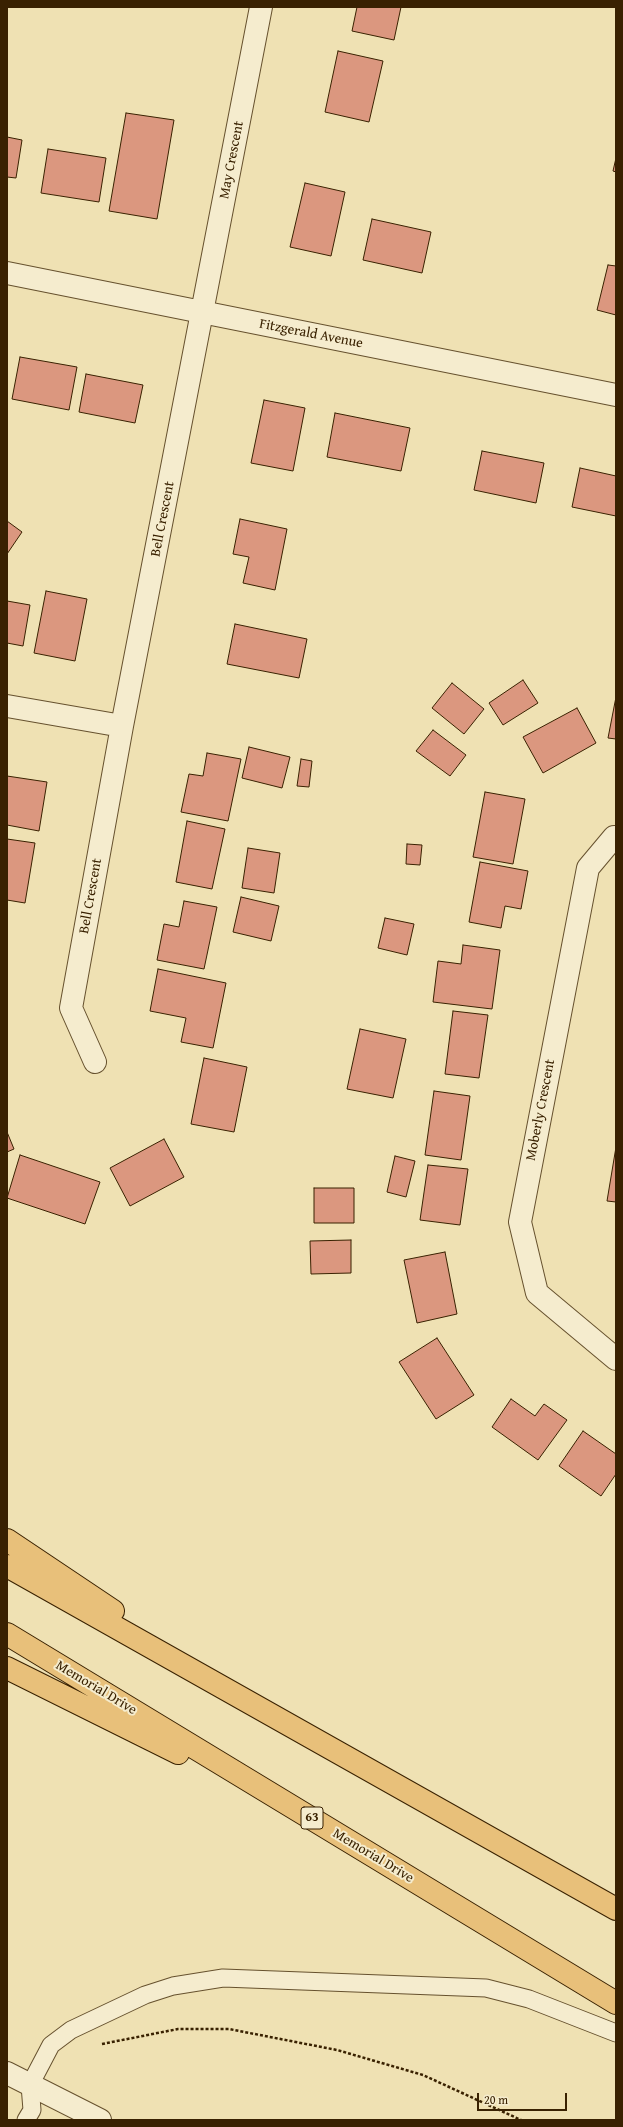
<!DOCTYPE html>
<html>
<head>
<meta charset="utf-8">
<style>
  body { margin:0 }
  #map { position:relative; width:623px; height:2127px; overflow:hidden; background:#efe1b3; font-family:"Gentium Book Plus",serif }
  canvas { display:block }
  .frame { position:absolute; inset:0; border:8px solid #392101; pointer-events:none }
  .scale { position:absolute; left:477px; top:2093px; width:90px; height:18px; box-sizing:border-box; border:2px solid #392101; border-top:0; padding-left:5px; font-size:12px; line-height:14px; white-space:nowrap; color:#392101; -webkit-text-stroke:3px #f5ecce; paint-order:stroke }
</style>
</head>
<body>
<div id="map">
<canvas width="623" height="2127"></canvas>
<div class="frame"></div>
<div class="scale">20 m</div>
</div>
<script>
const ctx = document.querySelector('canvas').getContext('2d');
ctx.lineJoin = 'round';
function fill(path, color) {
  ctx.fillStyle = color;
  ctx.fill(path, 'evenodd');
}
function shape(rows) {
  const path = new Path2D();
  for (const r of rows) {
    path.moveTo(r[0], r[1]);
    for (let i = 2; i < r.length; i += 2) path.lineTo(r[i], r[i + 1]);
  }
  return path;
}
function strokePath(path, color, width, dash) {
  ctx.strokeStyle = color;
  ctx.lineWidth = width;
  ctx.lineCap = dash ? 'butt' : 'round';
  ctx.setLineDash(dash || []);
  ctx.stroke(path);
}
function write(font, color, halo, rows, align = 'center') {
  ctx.font = font + ' "Gentium Book Plus",serif';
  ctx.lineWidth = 4;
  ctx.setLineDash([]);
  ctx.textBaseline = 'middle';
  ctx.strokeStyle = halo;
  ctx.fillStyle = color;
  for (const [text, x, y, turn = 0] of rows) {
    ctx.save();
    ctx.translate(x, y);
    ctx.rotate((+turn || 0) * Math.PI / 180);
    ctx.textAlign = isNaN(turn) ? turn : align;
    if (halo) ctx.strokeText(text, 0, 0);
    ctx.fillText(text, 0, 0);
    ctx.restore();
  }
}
const building = shape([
  [357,7,401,7,394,40,352,31,357,7],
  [338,51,383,61,369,122,325,112,338,51],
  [126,113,174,120,157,219,109,211,126,113],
  [7,137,22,140,16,178,7,177,7,137],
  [48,149,106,158,99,202,41,193,48,149],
  [616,158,616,172,613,171,616,158],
  [305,183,345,192,331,256,290,247,305,183],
  [372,219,431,232,422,273,363,260,372,219],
  [608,265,616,266,616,315,597,310,608,265],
  [20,357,77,367,69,410,12,399,20,357],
  [86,374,143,385,135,423,79,412,86,374],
  [264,400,305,408,293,471,251,463,264,400],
  [335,413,410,428,401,471,327,457,335,413],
  [482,451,544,463,536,503,474,490,482,451],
  [580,468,616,476,616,516,572,507,580,468],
  [240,519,287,529,275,590,243,583,249,557,233,554,240,519],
  [7,521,22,532,7,554,7,521],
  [46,591,87,599,75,661,34,653,46,591],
  [7,601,30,605,23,646,7,643,7,601],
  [235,624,307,639,299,678,227,664,235,624],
  [523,680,538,703,503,725,489,703,523,680],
  [452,683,484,709,464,734,432,708,452,683],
  [616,697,616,739,608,738,616,697],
  [577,708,596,743,543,773,523,737,577,708],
  [433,730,466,755,450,776,416,751,433,730],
  [249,747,290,757,282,788,242,778,249,747],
  [207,753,241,759,228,821,181,812,189,774,203,776,207,753],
  [301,759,312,761,309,787,297,786,301,759],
  [7,776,47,782,39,831,7,825,7,776],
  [485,792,525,799,513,864,473,857,485,792],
  [187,821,225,829,212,889,176,882,187,821],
  [7,839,35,843,25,903,7,900,7,839],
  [407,844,422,845,420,865,406,864,407,844],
  [248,848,280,853,274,893,242,888,248,848],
  [480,862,528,871,521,909,505,906,501,928,469,922,480,862],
  [241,897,279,906,271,941,233,932,241,897],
  [184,901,217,907,204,969,157,960,164,924,179,927,184,901],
  [385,918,414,924,407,955,378,948,385,918],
  [463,945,500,950,492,1009,433,1002,438,961,461,964,463,945],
  [158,969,226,983,213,1048,181,1042,186,1018,150,1011,158,969],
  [453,1011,488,1015,479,1078,445,1074,453,1011],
  [360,1029,406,1039,393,1098,347,1089,360,1029],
  [204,1058,247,1067,234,1132,191,1124,204,1058],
  [434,1091,470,1096,461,1160,425,1155,434,1091],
  [7,1132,14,1149,7,1152,7,1132],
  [164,1139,184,1177,130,1206,110,1168,164,1139],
  [616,1147,616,1202,607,1201,616,1147],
  [20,1155,100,1182,85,1224,7,1198,20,1155],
  [395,1156,415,1161,406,1197,387,1192,395,1156],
  [428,1165,468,1169,460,1225,420,1220,428,1165],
  [314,1188,354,1188,354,1223,314,1223,314,1188],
  [351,1240,351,1273,311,1274,310,1241,351,1240],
  [445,1252,457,1314,417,1323,404,1260,445,1252],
  [437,1338,474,1395,436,1419,399,1362,437,1338],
  [511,1399,535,1416,544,1404,567,1420,538,1460,492,1427,511,1399],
  [583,1431,616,1454,616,1474,601,1496,559,1466,583,1431]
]);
const path = shape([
  [102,2044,178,2029,229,2029,337,2050,423,2075,521,2120]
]);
const service = shape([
  [26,2120,32,2110,30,2085,51,2045,71,2030,145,1995,173,1986,223,1978,486,1988,529,1999,616,2033]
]);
const minor = shape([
  [7,273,616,395],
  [7,706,122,726],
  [616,837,614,837,588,868,520,1222,537,1293,616,1359],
  [95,1062,71,1008,122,726,261,7]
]);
const tertiary = shape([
  [7,2073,100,2120]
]);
const motorway = shape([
  [7,1540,113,1611],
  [7,1566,616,1909],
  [7,1634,616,2003],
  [7,1668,178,1753]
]);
const shields = [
  [312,1818,22]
];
const shieldNames = [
  ["63",312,1818]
];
const streetNames = [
  ["May Crescent",232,160,-79],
  ["Fitzgerald Avenue",311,334,11],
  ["Bell Crescent",163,519,-79],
  ["Bell Crescent",91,896,-80],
  ["Moberly Crescent",541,1110,-79],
  ["Memorial Drive",96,1688,31],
  ["Memorial Drive",373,1856,31]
];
fill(building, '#db977f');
strokePath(building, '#392101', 1);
strokePath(service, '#66512e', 19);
strokePath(minor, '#66512e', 24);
strokePath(tertiary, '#66512e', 24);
strokePath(motorway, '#392101', 24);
strokePath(path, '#392101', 2.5, [3, 2]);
strokePath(service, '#f5ecce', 17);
strokePath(minor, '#f5ecce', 22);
strokePath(tertiary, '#f5ecce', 22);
strokePath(motorway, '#e8c07a', 22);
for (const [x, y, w] of shields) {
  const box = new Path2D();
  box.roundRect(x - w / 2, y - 11, w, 22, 3);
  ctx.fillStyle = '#f5ecce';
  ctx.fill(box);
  strokePath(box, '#392101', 1);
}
write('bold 13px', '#392101', null, shieldNames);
write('14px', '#392101', '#f5ecce', streetNames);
</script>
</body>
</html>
